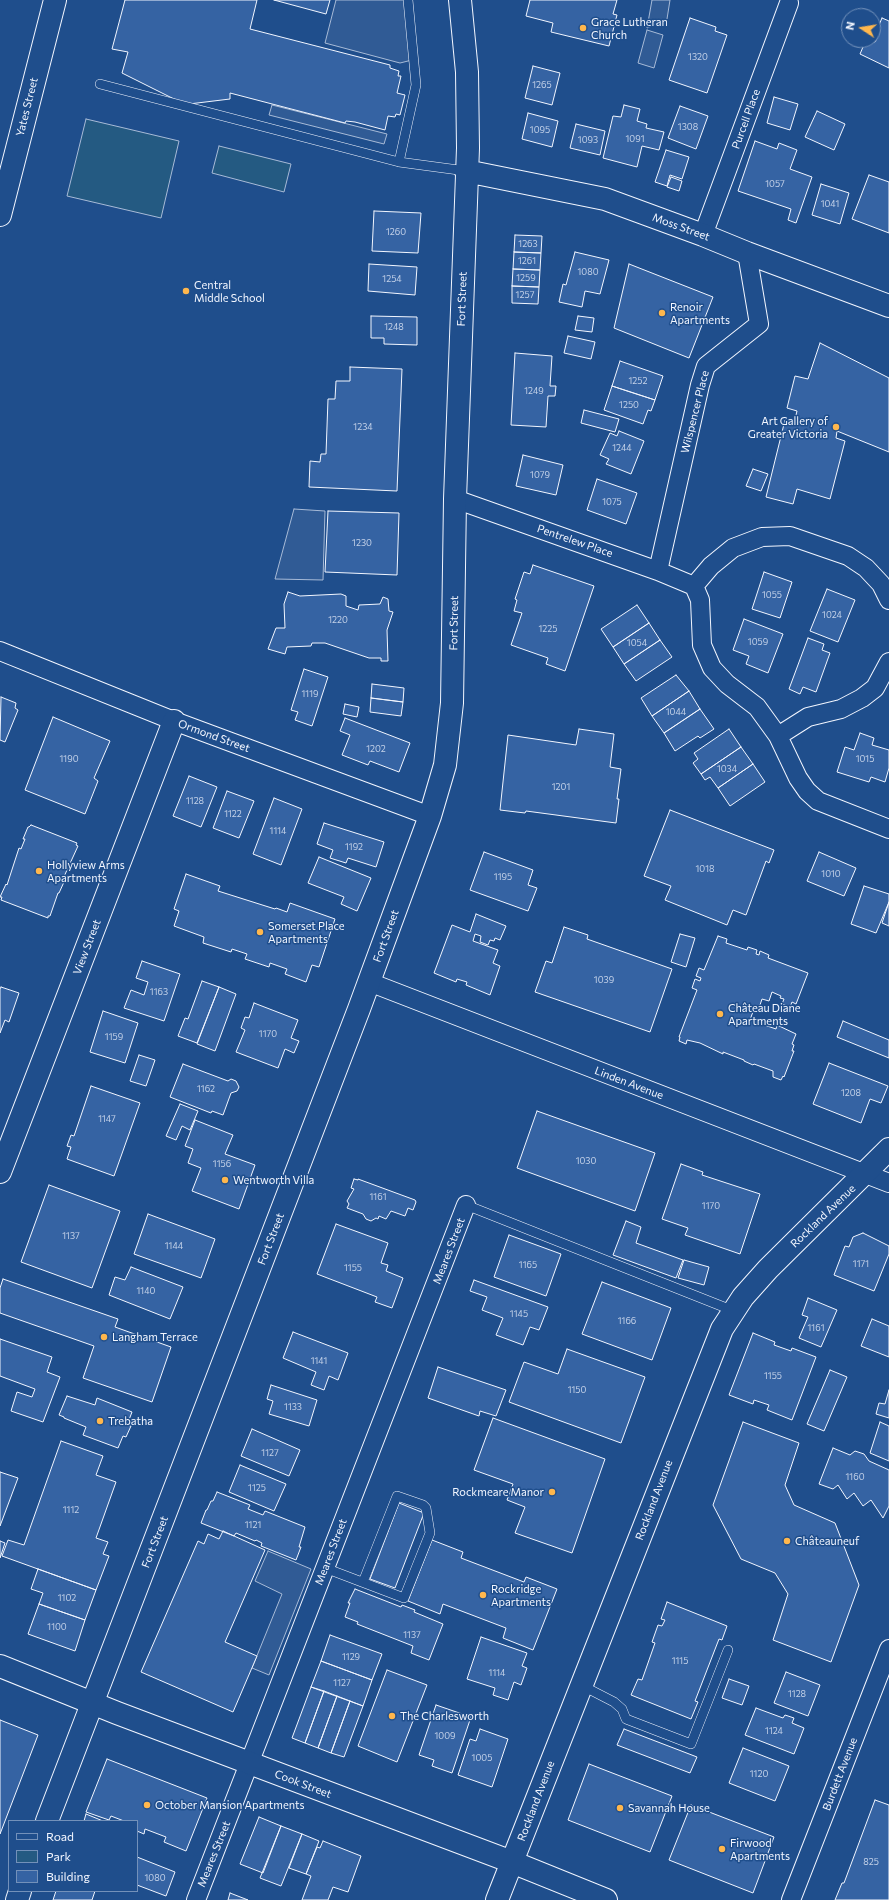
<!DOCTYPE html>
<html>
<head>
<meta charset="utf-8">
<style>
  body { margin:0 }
  #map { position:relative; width:889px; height:1900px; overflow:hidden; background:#1f4e8c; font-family:Commissioner,sans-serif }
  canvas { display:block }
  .legend { position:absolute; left:8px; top:1820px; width:130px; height:72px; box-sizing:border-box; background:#1f4e8c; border:1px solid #7391ba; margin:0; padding:5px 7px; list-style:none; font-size:12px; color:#f2f6ff }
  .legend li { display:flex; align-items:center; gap:8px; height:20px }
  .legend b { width:20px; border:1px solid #7391ba }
  .north { position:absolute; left:841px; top:8px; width:40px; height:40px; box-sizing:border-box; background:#1f4e8c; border:1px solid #7391ba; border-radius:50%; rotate:282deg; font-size:11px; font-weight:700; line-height:16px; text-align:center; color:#f2f6ff }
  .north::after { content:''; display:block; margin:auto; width:14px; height:18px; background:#ffb74d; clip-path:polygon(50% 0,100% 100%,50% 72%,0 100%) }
</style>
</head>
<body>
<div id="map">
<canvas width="889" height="1900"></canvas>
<ul class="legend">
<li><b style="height:5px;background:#1f4e8c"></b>Road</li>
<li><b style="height:11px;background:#245a82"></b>Park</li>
<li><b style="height:11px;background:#3563a3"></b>Building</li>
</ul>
<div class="north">N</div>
</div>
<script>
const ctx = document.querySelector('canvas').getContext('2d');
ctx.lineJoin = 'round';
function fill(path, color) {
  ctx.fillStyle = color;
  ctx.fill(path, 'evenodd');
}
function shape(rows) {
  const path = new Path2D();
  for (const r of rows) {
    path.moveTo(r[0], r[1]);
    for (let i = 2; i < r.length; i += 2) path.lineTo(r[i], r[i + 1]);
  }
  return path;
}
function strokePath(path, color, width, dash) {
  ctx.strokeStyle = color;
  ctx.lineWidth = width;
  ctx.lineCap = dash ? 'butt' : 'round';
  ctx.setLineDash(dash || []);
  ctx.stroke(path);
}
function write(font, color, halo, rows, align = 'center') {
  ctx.font = font + ' Commissioner,sans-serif';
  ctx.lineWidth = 3;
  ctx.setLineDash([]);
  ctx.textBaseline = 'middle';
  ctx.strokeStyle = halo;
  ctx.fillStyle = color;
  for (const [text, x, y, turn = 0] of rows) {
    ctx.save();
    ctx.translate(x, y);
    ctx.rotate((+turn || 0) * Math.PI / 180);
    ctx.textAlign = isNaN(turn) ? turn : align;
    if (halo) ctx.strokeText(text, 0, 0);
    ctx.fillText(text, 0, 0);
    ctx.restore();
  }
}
const green = shape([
  [86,119,179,141,161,218,67,196,86,119],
  [219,146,291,164,284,192,212,173,219,146]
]);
const parking = shape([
  [336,0,410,0,416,59,400,63,325,43,336,0],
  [652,0,670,0,667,19,647,28,652,0],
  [647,30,663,35,654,68,638,63,647,30],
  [272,105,387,134,384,144,269,115,272,105],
  [294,509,325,511,323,580,275,579,294,509],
  [268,1551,311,1569,269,1675,252,1668,282,1594,255,1581,268,1551]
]);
const building = shape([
  [125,0,257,0,250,29,390,65,390,68,399,71,398,76,401,76,397,93,405,95,400,115,396,114,395,117,388,116,385,130,355,122,346,121,345,123,230,93,230,99,189,104,182,103,122,73,128,52,112,49,125,0],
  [274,0,330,0,326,14,274,0],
  [530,0,617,0,613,14,617,15,609,46,551,32,553,23,526,16,530,0],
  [690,18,716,27,715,31,727,35,707,93,669,80,690,18],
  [882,18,889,21,889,68,860,54,866,40,875,42,877,38,874,37,882,18],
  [533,66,560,73,552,105,525,98,533,66],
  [774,97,798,104,790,130,767,123,774,97],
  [624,105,640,109,637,121,647,124,646,128,664,132,659,150,642,146,637,167,603,158,613,116,621,117,624,105],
  [680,106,708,116,696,149,668,138,680,106],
  [817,111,845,124,834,150,805,137,817,111],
  [528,113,558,121,552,147,522,139,528,113],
  [576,124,605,131,600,155,570,148,576,124],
  [755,141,777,149,779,143,797,150,790,169,812,177,796,223,788,220,791,209,738,191,755,141],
  [666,150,689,157,682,179,670,175,667,186,655,182,666,150],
  [869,175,889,182,889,233,852,219,869,175],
  [671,177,682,181,679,191,667,187,671,177],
  [821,184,849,193,840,224,812,215,821,184],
  [374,211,421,213,418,253,372,251,374,211],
  [515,235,542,236,541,253,514,252,515,235],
  [514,252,541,253,540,270,513,269,514,252],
  [575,252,609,260,600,294,585,291,582,307,559,302,563,284,566,285,575,252],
  [369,264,417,267,415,295,368,291,369,264],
  [629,264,713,297,689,358,614,328,629,264],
  [513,269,540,270,539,287,512,286,513,269],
  [512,286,539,287,538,304,512,303,512,286],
  [371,316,417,317,417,345,384,344,384,338,371,338,371,316],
  [578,316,594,318,592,332,575,330,578,316],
  [568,336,595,342,591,359,564,353,568,336],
  [820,343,889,378,889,452,837,431,836,438,845,441,830,499,797,489,793,504,766,497,785,420,794,423,797,411,787,408,795,376,808,379,820,343],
  [515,353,552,356,550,386,556,386,555,396,548,396,546,427,511,425,515,353],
  [620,361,663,376,655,400,612,386,620,361],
  [350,367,402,369,397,491,309,487,310,461,320,462,321,454,326,454,328,399,335,399,336,381,350,381,350,367],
  [612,386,655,400,651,411,648,410,643,424,604,410,612,386],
  [584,410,619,419,615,432,581,423,584,410],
  [619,431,644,441,631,474,606,464,609,459,600,455,610,433,617,436,619,431],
  [523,455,563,465,556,495,516,486,523,455],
  [753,469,768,474,761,491,746,486,753,469],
  [597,479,637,493,626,524,587,510,597,479],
  [328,511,399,513,397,575,325,572,328,511],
  [533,565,594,586,565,671,546,664,548,658,511,645,522,613,514,611,517,600,515,599,524,572,530,574,533,565],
  [764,572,792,582,780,618,752,609,764,572],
  [827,589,855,600,838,642,810,631,827,589],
  [288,592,300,596,341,594,346,596,346,606,358,610,359,605,380,604,383,597,388,599,389,611,393,612,387,630,388,661,381,661,381,658,369,658,325,643,312,643,311,646,287,647,285,654,268,649,276,628,285,628,284,604,288,592],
  [637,605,649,623,613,647,601,629,637,605],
  [744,619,783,634,768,673,746,664,749,656,733,650,744,619],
  [649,623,660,640,624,664,613,647,649,623],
  [808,638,824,644,822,650,830,653,816,692,803,687,800,694,789,689,808,638],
  [660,640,672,657,636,681,624,664,660,640],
  [304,669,328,677,312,726,295,720,298,712,291,710,304,669],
  [676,675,689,691,652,716,641,698,676,675],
  [372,684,404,688,403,702,371,698,372,684],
  [689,691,700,709,664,733,652,716,689,691],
  [1,697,16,703,15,708,18,710,5,742,0,740,1,697],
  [371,698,403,702,401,716,370,712,371,698],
  [345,704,359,707,357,717,343,714,345,704],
  [700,709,714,729,700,738,698,736,675,751,664,733,700,709],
  [53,717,110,741,94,778,98,781,85,814,25,790,53,717],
  [345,718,410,743,399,772,370,761,368,765,342,755,350,735,340,731,345,718],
  [579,729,614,734,610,767,621,769,617,799,619,799,616,823,526,811,525,813,500,810,508,735,576,745,579,729],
  [729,729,741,747,701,774,693,763,698,759,694,753,729,729],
  [860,733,874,738,872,745,889,750,889,768,885,782,871,777,869,782,837,772,845,747,854,750,860,733],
  [741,747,753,764,718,788,710,777,705,780,701,774,741,747],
  [753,764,765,782,730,806,718,788,753,764],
  [189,776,217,787,201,827,173,816,189,776],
  [227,791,254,801,239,838,213,828,227,791],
  [274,798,302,809,281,865,253,854,274,798],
  [670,810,774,850,769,863,766,861,746,915,733,910,727,925,665,900,671,886,644,876,670,810],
  [324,823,384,842,376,867,348,858,346,863,330,858,333,850,317,844,324,823],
  [31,825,77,843,76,845,78,846,62,881,64,882,59,893,58,893,50,916,48,916,48,918,1,900,2,897,0,897,6,884,7,885,19,848,21,849,25,839,23,839,28,827,29,827,31,825],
  [484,852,533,870,528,885,537,888,528,911,470,890,484,852],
  [819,852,856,868,844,896,807,881,819,852],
  [319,857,371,878,357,911,341,904,344,897,308,883,319,857],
  [186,874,220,886,218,891,275,909,276,908,287,912,290,903,335,919,319,967,312,965,306,982,285,974,287,969,270,963,269,967,245,959,247,954,232,949,231,952,203,943,204,937,174,926,179,911,174,909,186,874],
  [864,886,889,894,889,902,876,933,851,924,864,886],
  [889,902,889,926,882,923,889,902],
  [476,914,506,926,500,940,495,938,494,941,490,940,488,945,480,942,481,936,475,934,473,941,498,950,493,963,500,966,490,995,466,985,467,982,457,979,456,982,434,973,452,925,470,932,476,914],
  [564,927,588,935,587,939,672,969,650,1032,535,992,546,961,552,963,564,927],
  [680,934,695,938,686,967,671,962,680,934],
  [718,936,727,939,726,943,747,950,748,947,757,950,756,954,759,955,760,951,769,955,768,958,808,973,796,1004,792,1002,790,1007,782,1004,784,999,780,998,781,996,772,992,769,1001,762,999,759,1008,755,1006,750,1020,776,1029,777,1025,796,1034,792,1044,794,1045,792,1051,794,1051,784,1077,783,1076,781,1080,773,1077,773,1071,754,1064,753,1065,744,1061,744,1060,723,1052,723,1054,700,1043,687,1040,686,1044,679,1041,680,1037,679,1037,697,990,692,988,695,979,700,981,701,978,696,976,699,968,704,970,718,936],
  [142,961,180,974,164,1021,124,1008,131,990,144,995,148,982,136,978,142,961],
  [202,981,219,987,197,1043,178,1036,185,1018,188,1019,202,981],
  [1,987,19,993,9,1022,5,1020,0,1033,0,989,1,987],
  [219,987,236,994,215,1051,197,1044,219,987],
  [254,1003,298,1020,291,1038,299,1041,294,1053,285,1049,278,1068,236,1052,245,1030,241,1028,245,1017,249,1018,254,1003],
  [103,1011,138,1023,125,1063,90,1052,103,1011],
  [843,1021,889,1040,889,1058,837,1037,843,1021],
  [139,1055,155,1060,146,1086,130,1081,139,1055],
  [829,1063,888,1086,881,1103,870,1099,861,1123,813,1104,829,1063],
  [183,1064,228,1081,231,1079,236,1081,239,1087,237,1091,231,1093,223,1115,212,1111,211,1113,170,1097,183,1064],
  [91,1086,140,1103,114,1176,67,1159,71,1147,67,1146,71,1135,74,1136,91,1086],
  [180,1104,198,1111,190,1130,182,1126,176,1140,166,1136,180,1104],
  [537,1111,655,1153,635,1211,517,1168,537,1111],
  [195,1120,233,1135,225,1154,255,1165,239,1209,192,1191,201,1168,188,1163,193,1149,185,1146,195,1120],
  [681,1164,703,1172,702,1175,760,1194,740,1254,685,1235,688,1228,662,1219,681,1164],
  [354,1179,358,1180,358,1179,415,1200,416,1202,413,1210,408,1208,405,1216,391,1211,386,1219,379,1216,378,1219,376,1218,371,1221,366,1219,363,1214,347,1208,349,1204,347,1201,354,1189,351,1188,354,1179],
  [49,1185,120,1211,92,1288,21,1262,49,1185],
  [148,1214,215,1239,201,1278,134,1254,148,1214],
  [626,1221,641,1227,636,1243,683,1260,676,1278,613,1255,626,1221],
  [336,1224,388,1243,381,1263,388,1265,386,1271,403,1278,392,1308,375,1302,377,1297,317,1274,336,1224],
  [863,1233,889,1246,889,1254,874,1291,834,1275,845,1246,849,1247,853,1237,863,1233],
  [509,1235,561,1254,546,1296,494,1277,509,1235],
  [684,1260,709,1267,704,1285,678,1278,684,1260],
  [131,1267,183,1287,170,1319,109,1295,115,1277,125,1280,131,1267],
  [3,1279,118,1319,115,1327,171,1347,152,1402,83,1378,94,1346,0,1313,0,1288,3,1279],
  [474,1280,548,1307,539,1330,530,1327,523,1345,496,1335,503,1318,482,1310,487,1297,470,1291,474,1280],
  [602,1282,671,1308,652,1360,582,1334,602,1282],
  [808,1298,837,1310,821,1347,799,1338,808,1317,802,1315,808,1298],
  [872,1319,889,1326,889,1357,861,1346,872,1319],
  [293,1332,348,1353,338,1380,329,1376,324,1390,311,1385,316,1372,283,1358,293,1332],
  [753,1333,775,1342,774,1345,791,1351,792,1348,816,1357,792,1420,767,1410,769,1405,754,1400,753,1404,729,1395,753,1333],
  [0,1339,52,1357,47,1372,60,1377,43,1422,11,1411,17,1392,32,1397,35,1389,0,1376,0,1339],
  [567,1349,645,1377,621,1443,509,1402,524,1362,558,1374,567,1349],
  [438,1367,506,1390,496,1416,480,1411,479,1416,428,1398,438,1367],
  [830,1370,847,1377,824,1431,807,1424,830,1370],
  [271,1385,317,1400,309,1426,269,1414,273,1401,267,1399,271,1385],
  [889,1390,889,1418,876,1414,879,1403,885,1404,889,1390],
  [67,1396,95,1405,97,1398,132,1412,127,1425,131,1426,126,1437,123,1436,118,1448,83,1435,86,1427,64,1418,64,1417,59,1415,67,1396],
  [493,1418,605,1459,572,1553,515,1533,525,1507,507,1500,513,1484,474,1470,493,1418],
  [743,1422,799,1443,785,1485,794,1505,835,1523,859,1585,831,1662,773,1640,788,1594,775,1573,741,1559,713,1505,743,1422],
  [880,1422,889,1426,889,1461,870,1453,880,1422],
  [252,1429,300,1450,289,1476,241,1456,252,1429],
  [61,1441,103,1456,96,1475,116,1482,96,1538,108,1542,103,1554,109,1556,96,1590,2,1556,8,1540,24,1545,61,1441],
  [833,1448,850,1455,855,1451,864,1454,869,1461,889,1470,889,1506,883,1518,871,1500,863,1506,854,1493,847,1499,838,1485,833,1489,819,1484,833,1448],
  [240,1465,286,1484,274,1511,229,1492,240,1465],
  [0,1472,18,1478,0,1526,0,1472],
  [217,1492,250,1505,248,1509,263,1515,265,1511,305,1527,299,1547,301,1547,296,1560,261,1546,262,1543,256,1540,255,1541,236,1533,234,1536,201,1523,206,1510,207,1510,211,1501,213,1501,217,1492],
  [399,1503,424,1513,395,1588,370,1579,399,1503],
  [223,1531,265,1550,225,1642,257,1656,233,1712,141,1672,198,1541,204,1544,208,1534,219,1539,223,1531],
  [432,1540,463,1552,461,1558,524,1582,526,1577,557,1589,533,1650,503,1638,506,1628,443,1604,440,1614,408,1601,432,1540],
  [0,1541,5,1543,0,1558,0,1541],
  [38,1569,96,1590,85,1620,39,1604,43,1593,31,1589,38,1569],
  [355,1589,401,1607,402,1605,415,1610,414,1612,443,1624,429,1660,411,1653,413,1646,357,1624,358,1622,345,1617,350,1603,348,1603,355,1589],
  [667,1602,727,1626,722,1640,719,1639,695,1701,698,1702,691,1719,631,1695,638,1679,642,1680,655,1643,652,1642,658,1625,662,1626,665,1620,661,1619,667,1602],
  [39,1604,85,1620,75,1651,28,1634,39,1604],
  [330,1635,382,1654,372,1680,321,1661,330,1635],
  [481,1637,527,1653,522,1666,527,1668,521,1685,514,1682,508,1700,493,1695,495,1688,467,1679,481,1637],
  [321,1661,372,1680,363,1706,311,1687,321,1661],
  [387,1670,427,1685,397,1762,358,1746,387,1670],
  [786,1672,820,1685,808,1716,774,1703,786,1672],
  [729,1679,749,1686,742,1705,722,1698,729,1679],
  [311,1687,324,1691,305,1743,292,1738,311,1687],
  [324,1691,337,1696,318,1748,305,1743,324,1691],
  [337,1696,350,1701,331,1753,318,1748,337,1696],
  [350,1701,363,1706,344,1757,331,1753,350,1701],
  [436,1705,471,1717,452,1773,432,1766,434,1760,419,1755,436,1705],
  [756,1708,783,1718,785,1715,794,1718,792,1723,804,1728,794,1754,745,1735,756,1708],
  [0,1720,38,1735,0,1834,0,1720],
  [480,1729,508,1739,492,1787,458,1775,470,1739,476,1741,480,1729],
  [624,1729,697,1757,690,1773,617,1745,624,1729],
  [743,1748,789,1766,775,1801,729,1783,743,1748],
  [107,1759,207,1798,186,1851,164,1842,166,1837,145,1829,144,1834,137,1831,137,1821,124,1821,111,1816,109,1820,86,1812,107,1759],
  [589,1764,672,1796,650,1852,568,1820,589,1764],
  [875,1800,889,1805,889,1900,835,1900,842,1883,844,1883,875,1800],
  [691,1805,774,1837,753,1893,669,1860,691,1805],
  [86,1814,103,1821,84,1821,86,1814],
  [259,1817,281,1826,263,1873,240,1864,259,1817],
  [281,1826,302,1834,281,1886,260,1878,281,1826],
  [302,1834,319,1841,306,1874,289,1868,302,1834],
  [323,1841,361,1856,348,1892,333,1887,328,1900,302,1900,311,1876,306,1874,317,1847,320,1848,323,1841],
  [137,1857,175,1872,166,1896,137,1885,137,1857],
  [56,1891,95,1891,92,1900,53,1900,56,1891],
  [230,1893,248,1900,228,1900,230,1893]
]);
const lane = shape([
  [100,84,399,162,466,171],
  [399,162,416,85,408,0],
  [466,1205,734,1311],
  [325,1568,404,1598,430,1533,426,1508,423,1505,397,1496,363,1582],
  [581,1685,614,1702,622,1709,626,1719,691,1744,728,1650]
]);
const street = shape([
  [703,235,789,3],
  [455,499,658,571,694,586],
  [658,571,700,385,706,366,759,324,747,253],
  [889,600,881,584,866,568,848,556,790,536,762,537,733,548,711,566,694,586,700,600,702,645,712,668,727,684,757,707,778,736,808,717,841,709,862,698,875,688,889,662],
  [0,651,174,721,430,816],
  [778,736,798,778,807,791,818,801,889,829],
  [369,982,889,1183],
  [196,1900,466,1205],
  [791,1900,889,1649]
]);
const secondary = shape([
  [466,171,605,199,703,235,747,253,889,306],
  [0,215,55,0],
  [0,1172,174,721],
  [0,1666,117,1713,512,1862,606,1900],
  [47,1821,359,1009,430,816,445,765,452,703,455,499,468,148,467,72,460,0],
  [17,1900,20,1891],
  [497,1900,722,1329,743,1297,768,1269,889,1149]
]);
const markers = [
  [583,28,4,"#ffb74d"],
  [186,291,4,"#ffb74d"],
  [662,313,4,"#ffb74d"],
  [836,427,4,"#ffb74d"],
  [39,871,4,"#ffb74d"],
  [260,932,4,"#ffb74d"],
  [720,1014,4,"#ffb74d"],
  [225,1180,4,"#ffb74d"],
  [104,1337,4,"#ffb74d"],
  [100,1421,4,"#ffb74d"],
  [552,1492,4,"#ffb74d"],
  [787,1541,4,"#ffb74d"],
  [483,1595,4,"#ffb74d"],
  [392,1716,4,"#ffb74d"],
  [147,1805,4,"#ffb74d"],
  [620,1808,4,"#ffb74d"],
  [722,1849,4,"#ffb74d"]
];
const numberNames = [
  ["1320",698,57],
  ["1265",542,85],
  ["1308",688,127],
  ["1095",540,130],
  ["1091",635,139],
  ["1093",588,140],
  ["1057",775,184],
  ["1041",830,204],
  ["1260",396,232],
  ["1263",528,244],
  ["1261",527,261],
  ["1080",588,272],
  ["1259",526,278],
  ["1254",392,279],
  ["1257",525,295],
  ["1248",394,327],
  ["1252",638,381],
  ["1249",534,391],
  ["1250",629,405],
  ["1234",363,427],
  ["1244",622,448],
  ["1079",540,475],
  ["1075",612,502],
  ["1230",362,543],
  ["1055",772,595],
  ["1024",832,615],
  ["1220",338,620],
  ["1225",548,629],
  ["1059",758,642],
  ["1054",637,643],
  ["1119",310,694],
  ["1044",676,712],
  ["1202",376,749],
  ["1190",69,759],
  ["1015",865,759],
  ["1034",727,769],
  ["1201",561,787],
  ["1128",195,801],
  ["1122",233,814],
  ["1114",278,831],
  ["1192",354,847],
  ["1018",705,869],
  ["1010",831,874],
  ["1195",503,877],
  ["1039",604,980],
  ["1163",159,992],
  ["1170",268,1034],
  ["1159",114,1037],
  ["1162",206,1089],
  ["1208",851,1093],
  ["1147",107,1119],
  ["1030",586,1161],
  ["1156",222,1164],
  ["1161",378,1197],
  ["1170",711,1206],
  ["1137",71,1236],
  ["1144",174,1246],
  ["1171",861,1264],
  ["1165",528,1265],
  ["1155",353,1268],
  ["1140",146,1291],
  ["1145",519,1314],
  ["1166",627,1321],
  ["1161",816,1328],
  ["1141",319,1361],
  ["1155",773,1376],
  ["1150",577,1390],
  ["1133",293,1407],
  ["1127",270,1453],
  ["1160",855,1477],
  ["1125",257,1488],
  ["1112",71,1510],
  ["1121",253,1525],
  ["1102",67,1598],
  ["1100",57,1627],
  ["1137",412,1635],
  ["1129",351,1657],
  ["1115",680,1661],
  ["1114",497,1673],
  ["1127",342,1683],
  ["1128",797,1694],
  ["1124",774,1731],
  ["1009",445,1736],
  ["1005",482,1758],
  ["1120",759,1774],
  ["825",871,1862],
  ["1080",155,1878]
];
const poiNames = [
  ["Grace Lutheran",591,22],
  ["Church",591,35],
  ["Central",194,285],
  ["Middle School",194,298],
  ["Renoir",670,307],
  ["Apartments",670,320],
  ["Art Gallery of",828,421,"right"],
  ["Greater Victoria",828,434,"right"],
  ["Hollyview Arms",47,865],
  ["Apartments",47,878],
  ["Somerset Place",268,926],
  ["Apartments",268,939],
  ["Château Diane",728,1008],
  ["Apartments",728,1021],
  ["Wentworth Villa",233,1180],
  ["Langham Terrace",112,1337],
  ["Trebatha",108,1421],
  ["Rockmeare Manor",544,1492,"right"],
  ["Châteauneuf",795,1541],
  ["Rockridge",491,1589],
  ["Apartments",491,1602],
  ["The Charlesworth",400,1716],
  ["October Mansion Apartments",155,1805],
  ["Savannah House",628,1808],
  ["Firwood",730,1843],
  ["Apartments",730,1856]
];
const streetNames = [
  ["Yates Street",27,107,-76],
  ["Purcell Place",746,119,-70],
  ["Moss Street",681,227,20],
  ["Fort Street",462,299,-88],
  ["Wilspencer Place",695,412,-76],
  ["Pentrelew Place",575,541,19],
  ["Fort Street",454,623,-89],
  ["Ormond Street",214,736,20],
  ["Fort Street",386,936,-70],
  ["View Street",87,947,-69],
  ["Linden Avenue",629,1083,21],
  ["Rockland Avenue",823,1216,-44],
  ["Fort Street",271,1239,-69],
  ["Meares Street",449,1251,-69],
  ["Rockland Avenue",654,1500,-69],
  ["Fort Street",155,1542,-69],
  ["Meares Street",331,1552,-69],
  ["Burdett Avenue",840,1774,-69],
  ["Cook Street",303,1784,21],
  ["Rockland Avenue",536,1801,-69],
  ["Meares Street",214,1854,-68]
];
fill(green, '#245a82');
strokePath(green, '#a8bbd7', 1);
fill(parking, '#305b95');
strokePath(parking, '#a8bbd7', 1);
fill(building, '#3563a3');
strokePath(building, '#f2f6ff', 1);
strokePath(lane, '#f2f6ff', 10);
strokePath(street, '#f2f6ff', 20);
strokePath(secondary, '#f2f6ff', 24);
strokePath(lane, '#1f4e8c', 9);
strokePath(street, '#1f4e8c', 18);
strokePath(secondary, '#1f4e8c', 22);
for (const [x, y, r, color] of markers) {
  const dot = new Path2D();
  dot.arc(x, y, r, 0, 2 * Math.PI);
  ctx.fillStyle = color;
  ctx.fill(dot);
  strokePath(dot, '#1f4e8c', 1.5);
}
write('9px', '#c3d1e8', null, numberNames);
write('11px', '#f2f6ff', '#1f4e8c', poiNames, 'left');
write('11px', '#f2f6ff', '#1f4e8c', streetNames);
</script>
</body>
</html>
